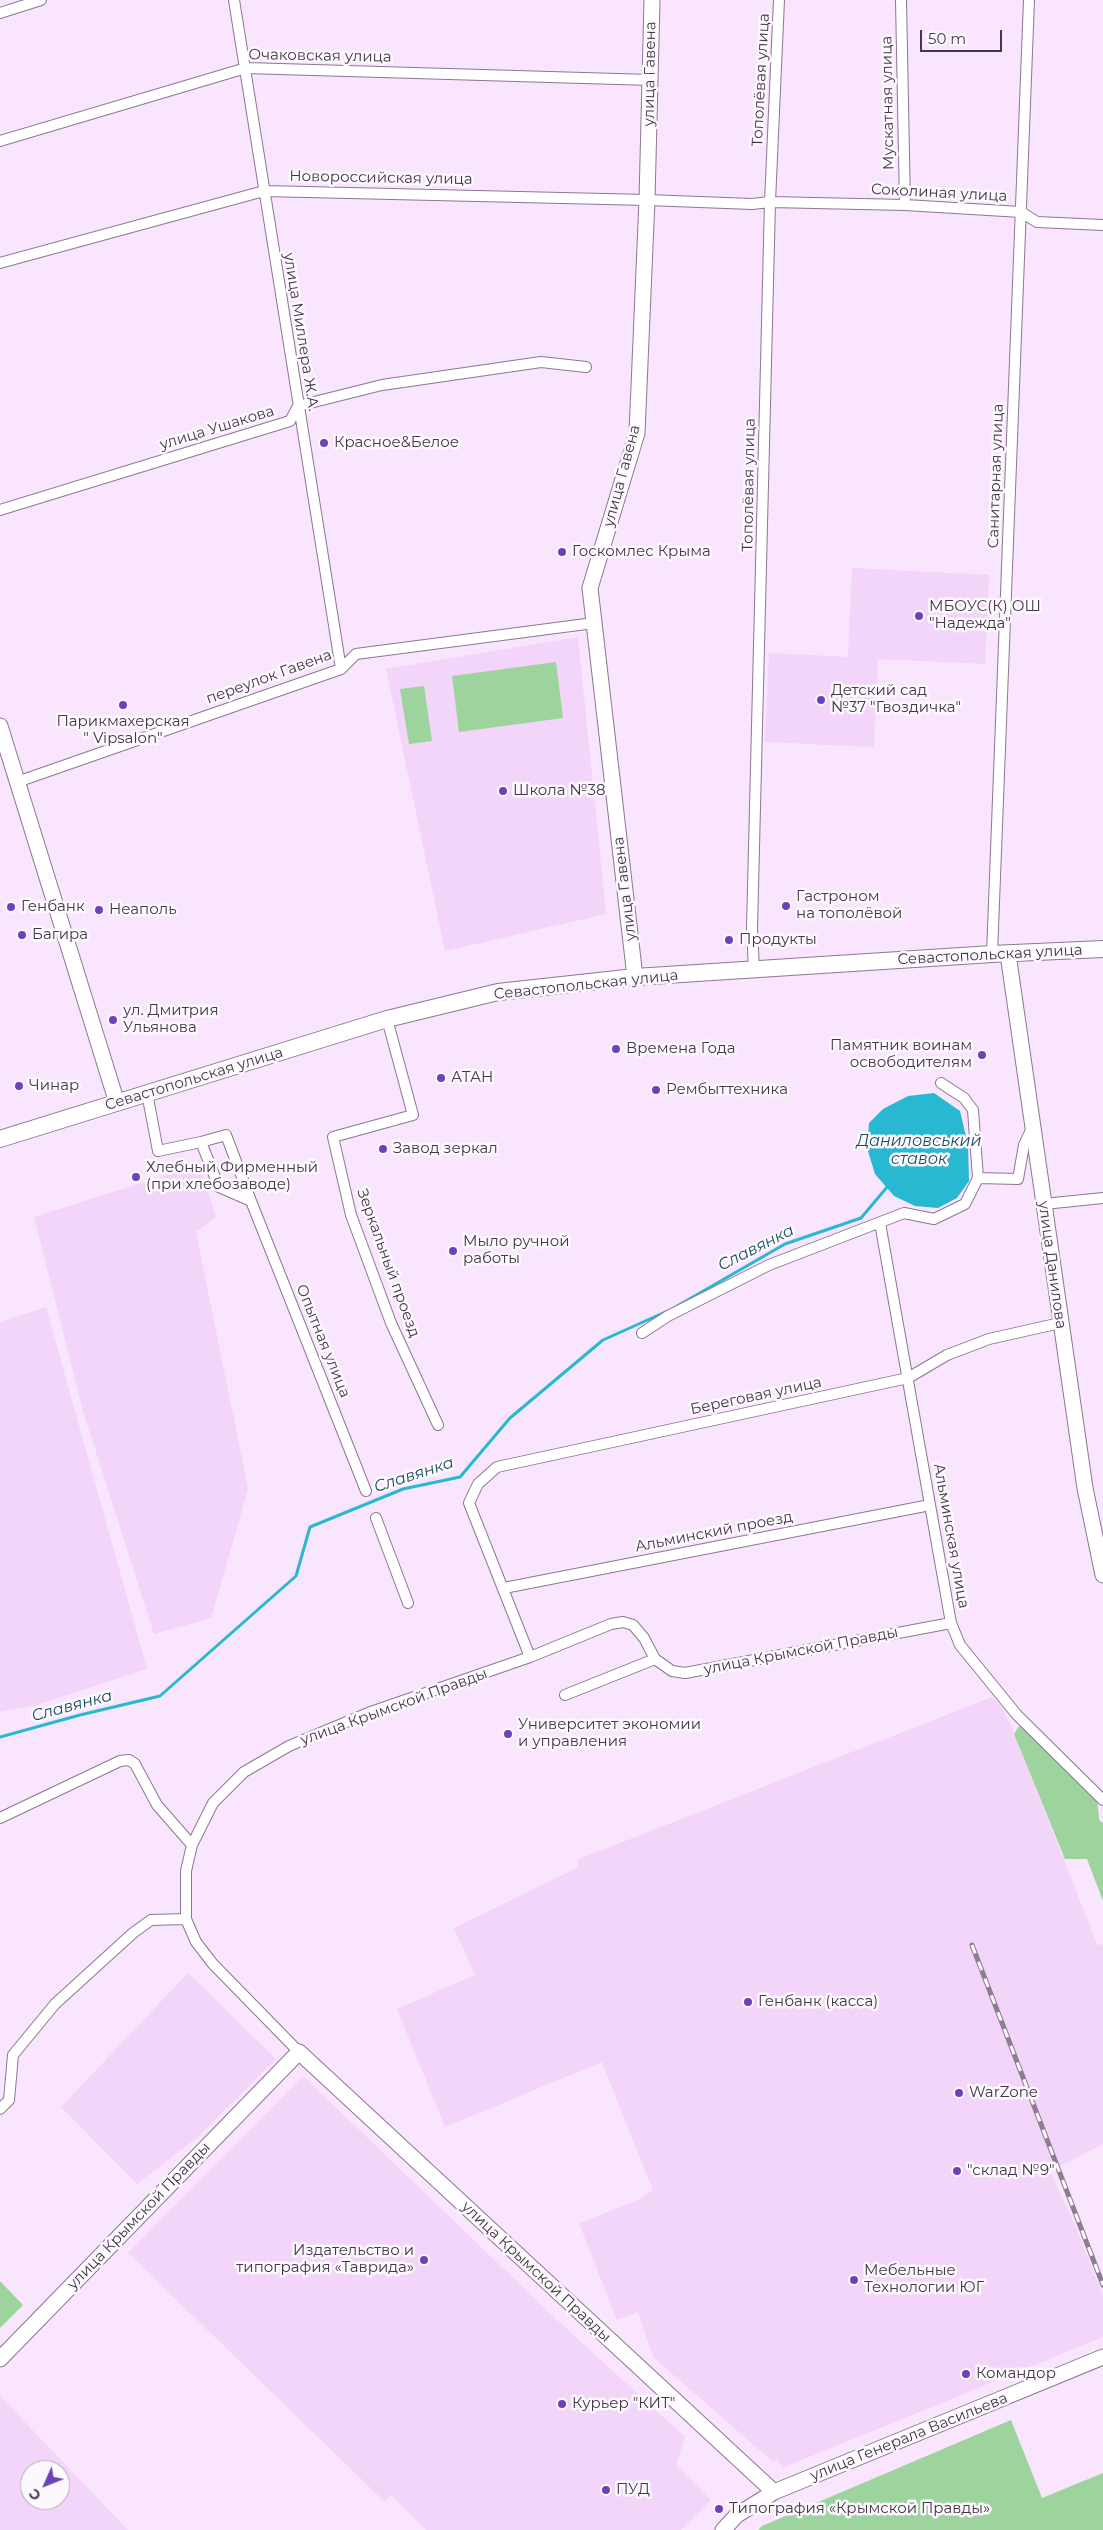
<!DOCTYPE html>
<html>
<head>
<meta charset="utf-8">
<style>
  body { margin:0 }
  #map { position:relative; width:1103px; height:2530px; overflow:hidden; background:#f9e5fd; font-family:Montserrat,sans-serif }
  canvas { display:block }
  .north { position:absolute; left:20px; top:2460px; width:50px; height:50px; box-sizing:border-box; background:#fdf8fe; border:1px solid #b2acb4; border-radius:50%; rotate:226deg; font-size:14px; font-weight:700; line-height:20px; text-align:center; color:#423945 }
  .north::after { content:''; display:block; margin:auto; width:18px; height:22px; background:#6d41b9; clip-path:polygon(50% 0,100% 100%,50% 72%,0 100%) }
  .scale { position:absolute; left:920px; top:30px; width:82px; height:22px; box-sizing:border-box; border:2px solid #423945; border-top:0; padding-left:6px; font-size:15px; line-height:18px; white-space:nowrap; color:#423945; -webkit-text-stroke:4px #fdf8fe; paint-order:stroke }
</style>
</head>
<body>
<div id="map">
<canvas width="1103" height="2530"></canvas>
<div class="north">С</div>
<div class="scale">50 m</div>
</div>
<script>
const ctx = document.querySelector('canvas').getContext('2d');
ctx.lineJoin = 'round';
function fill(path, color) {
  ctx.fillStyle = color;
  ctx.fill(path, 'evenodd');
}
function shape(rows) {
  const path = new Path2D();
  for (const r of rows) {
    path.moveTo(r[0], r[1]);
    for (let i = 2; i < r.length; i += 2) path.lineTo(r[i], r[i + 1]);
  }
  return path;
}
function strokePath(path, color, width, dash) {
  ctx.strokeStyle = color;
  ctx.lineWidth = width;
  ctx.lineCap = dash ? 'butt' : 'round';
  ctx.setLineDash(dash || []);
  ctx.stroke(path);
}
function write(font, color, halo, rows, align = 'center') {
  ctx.font = font + ' Montserrat,sans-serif';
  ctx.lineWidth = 5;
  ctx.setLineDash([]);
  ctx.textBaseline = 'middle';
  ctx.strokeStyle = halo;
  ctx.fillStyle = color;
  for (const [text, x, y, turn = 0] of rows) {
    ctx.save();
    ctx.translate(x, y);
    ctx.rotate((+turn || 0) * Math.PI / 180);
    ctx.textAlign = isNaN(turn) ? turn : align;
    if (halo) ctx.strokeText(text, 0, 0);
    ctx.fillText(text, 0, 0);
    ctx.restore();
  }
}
const built = shape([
  [852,568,989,575,985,664,878,659,874,747,765,742,769,653,848,657],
  [578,637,606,914,445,951,386,669],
  [199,1165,216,1217,196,1232,248,1489,211,1618,154,1634,83,1411,34,1217],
  [46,1307,147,1669,37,1705,0,1712,0,1322],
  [992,1697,1002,1707,1014,1733,1097,1944,1103,1945,1103,2144,1050,2171,1075,2225,1103,2296,1103,2337,782,2468,778,2459,773,2462,653,2357,638,2312,617,2320,579,2223,641,2199,653,2190,602,2062,445,2127,397,2009,475,1975,454,1928,579,1867,577,1860],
  [188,1973,276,2059,199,2136,137,2184,61,2107],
  [303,2076,557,2320,685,2437,676,2465,711,2500,681,2530,426,2530,391,2495,384,2501,128,2253],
  [0,2396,128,2530,0,2530],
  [30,2470,60,2470,60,2500,30,2500]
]);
const green = shape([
  [556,662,563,718,459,732,452,676],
  [424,686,432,741,409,744,400,689],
  [1019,1726,1036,1738,1097,1796,1099,1820,1103,1823,1103,1901,1087,1859,1065,1859,1014,1734],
  [0,2281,23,2305,0,2328],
  [1011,2420,1042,2498,1103,2473,1103,2530,758,2530,762,2526]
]);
const water = shape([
  [934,1093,960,1111,968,1145,969,1181,957,1198,938,1208,915,1206,894,1196,875,1174,867,1148,869,1123,883,1109,908,1096]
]);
const stream = shape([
  [0,1737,80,1715,160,1696,296,1576,310,1527,403,1489,460,1477,510,1418,603,1340,672,1309,785,1244,861,1218,888,1186]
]);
const street = shape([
  [234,0,341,669],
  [901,0,905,205],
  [0,13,41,0],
  [0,141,246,68,651,80],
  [0,263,264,191,647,200,752,204,770,202,905,205,1021,212,1037,222,1103,225],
  [0,510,290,421,298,406,382,385,541,362,586,367],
  [17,782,341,669,356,654,594,623],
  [992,954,1029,0],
  [754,970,752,928,770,202,779,0],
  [387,1019,413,1115,333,1137,351,1215,391,1323,438,1425],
  [941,1083,964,1098,973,1110,978,1178,1018,1179,1024,1145,1032,1128],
  [147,1093,158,1151,201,1142,219,1187,251,1201,366,1491],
  [201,1142,226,1135,251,1201],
  [1044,1204,1103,1198],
  [880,1223,951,1623,960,1645,1017,1715,1103,1800],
  [642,1333,668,1316,769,1265,904,1213,934,1219,965,1204,978,1178],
  [376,1518,408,1603],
  [504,1588,930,1505],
  [530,1657,469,1503,478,1484,497,1467,908,1378,947,1355,989,1339,1060,1323],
  [655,1659,672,1671,685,1673,951,1623],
  [0,1818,120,1761,129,1760,135,1764,157,1805,192,1845],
  [299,2052,213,1964,196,1942,186,1919,186,1871,192,1845,213,1803,244,1772,289,1746,368,1713,530,1657,611,1624,623,1622,633,1625,644,1638,655,1659,565,1695],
  [0,2109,9,2100,13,2055,55,2004,133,1933,151,1920,186,1919]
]);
const secondary = shape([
  [0,726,117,1103],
  [1008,954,1085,1488,1103,1575],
  [635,977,590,588,637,433,647,200,652,0],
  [0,2359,299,2052,774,2492],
  [723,2530,737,2515,774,2492,1103,2357]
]);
const primary = shape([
  [0,1139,387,1019,498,992,635,977,992,954,1103,949]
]);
const rail = shape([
  [972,1945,1103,2285]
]);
const markers = [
  [324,443,5,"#6d41b9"],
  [562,552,5,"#6d41b9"],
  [919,616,5,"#6d41b9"],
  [821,700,5,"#6d41b9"],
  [123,705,5,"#6d41b9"],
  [503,791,5,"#6d41b9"],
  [786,906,5,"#6d41b9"],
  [11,907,5,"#6d41b9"],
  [99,910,5,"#6d41b9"],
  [22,935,5,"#6d41b9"],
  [729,940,5,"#6d41b9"],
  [113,1020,5,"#6d41b9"],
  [616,1049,5,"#6d41b9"],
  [982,1055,5,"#6d41b9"],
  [441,1078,5,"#6d41b9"],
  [19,1086,5,"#6d41b9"],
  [656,1090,5,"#6d41b9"],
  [383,1149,5,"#6d41b9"],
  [136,1177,5,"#6d41b9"],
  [453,1251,5,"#6d41b9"],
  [508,1734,5,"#6d41b9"],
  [748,2002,5,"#6d41b9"],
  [959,2093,5,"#6d41b9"],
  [957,2171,5,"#6d41b9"],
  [424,2260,5,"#6d41b9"],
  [854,2280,5,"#6d41b9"],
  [966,2374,5,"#6d41b9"],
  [562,2404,5,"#6d41b9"],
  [606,2490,5,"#6d41b9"],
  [719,2509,5,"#6d41b9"]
];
const streetNames = [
  ["Очаковская улица",320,56,1],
  ["улица Гавена",650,74,-89],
  ["Тополёвая улица",761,80,-87],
  ["Мускатная улица",888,103,-91],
  ["Новороссийская улица",381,178,1],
  ["Соколиная улица",939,193,3],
  ["улица Миллера Ж.А.",301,332,81],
  ["улица Ушакова",217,428,-17],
  ["улица Гавена",622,476,-75],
  ["Санитарная улица",996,476,-88],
  ["Тополёвая улица",749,485,-89],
  ["переулок Гавена",269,677,-20],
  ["улица Гавена",625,889,-97],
  ["Севастопольская улица",990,955,-3],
  ["Севастопольская улица",586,985,-6],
  ["Севастопольская улица",194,1079,-17],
  ["Зеркальный проезд",388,1263,70],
  ["улица Данилова",1052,1265,82],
  ["Опытная улица",323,1341,68],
  ["Береговая улица",756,1396,-12],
  ["Альминский проезд",714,1532,-11],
  ["Альминская улица",951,1536,80],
  ["улица Крымской Правды",801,1651,-11],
  ["улица Крымской Правды",394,1707,-20],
  ["улица Крымской Правды",139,2216,-46],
  ["улица Крымской Правды",536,2272,43],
  ["улица Генерала Васильева",909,2437,-22]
];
const poiNames = [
  ["Красное&Белое",334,443],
  ["Госкомлес Крыма",572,552],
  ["МБОУС(К) ОШ",929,607],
  ["\"Надежда\"",929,624],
  ["Детский сад",831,691],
  ["№37 \"Гвоздичка\"",831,708],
  ["Парикмахерская",123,722,"center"],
  ["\" Vipsalon\"",123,739,"center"],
  ["Школа №38",513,791],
  ["Гастроном",796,897],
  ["на тополёвой",796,914],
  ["Генбанк",21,907],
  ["Неаполь",109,910],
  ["Багира",32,935],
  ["Продукты",739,940],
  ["ул. Дмитрия",123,1011],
  ["Ульянова",123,1028],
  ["Памятник воинам",972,1046,"right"],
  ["освободителям",972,1063,"right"],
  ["Времена Года",626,1049],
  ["АТАН",451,1078],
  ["Чинар",29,1086],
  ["Рембыттехника",666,1090],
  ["Завод зеркал",393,1149],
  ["Хлебный Фирменный",146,1168],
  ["(при хлебозаводе)",146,1185],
  ["Мыло ручной",463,1242],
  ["работы",463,1259],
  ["Университет экономии",518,1725],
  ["и управления",518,1742],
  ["Генбанк (касса)",758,2002],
  ["WarZone",969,2093],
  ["\"склад №9\"",967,2171],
  ["Издательство и",414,2251,"right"],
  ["типография «Таврида»",414,2268,"right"],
  ["Мебельные",864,2271],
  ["Технологии ЮГ",864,2288],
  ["Командор",976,2374],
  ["Курьер \"КИТ\"",572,2404],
  ["ПУД",616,2490],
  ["Типография «Крымской Правды»",729,2509]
];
const waterNames = [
  ["Даниловський",919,1141],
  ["ставок",919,1159],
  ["Славянка",756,1248,-27],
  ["Славянка",414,1475,-18],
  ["Славянка",72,1706,-15]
];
fill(built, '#f2d5f9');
fill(green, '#9dd49d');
fill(water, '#28b8d1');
strokePath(stream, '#28b8d1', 3);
strokePath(street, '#8d7792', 12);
strokePath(secondary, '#8d7792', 17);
strokePath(primary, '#8d7792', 18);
strokePath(street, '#fff', 10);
strokePath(secondary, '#fff', 15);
strokePath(primary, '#fff', 16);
strokePath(rail, '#8c7e8f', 5);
strokePath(rail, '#fdf8fe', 3, [9]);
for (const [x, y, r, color] of markers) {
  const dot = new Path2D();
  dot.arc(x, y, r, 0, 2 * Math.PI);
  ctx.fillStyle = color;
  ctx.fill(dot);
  strokePath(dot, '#fdf8fe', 2);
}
write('15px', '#423945', '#fdf8fe', streetNames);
write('15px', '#423945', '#fdf8fe', poiNames, 'left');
write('italic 16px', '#174f5a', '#fdf8fe', waterNames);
</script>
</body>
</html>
